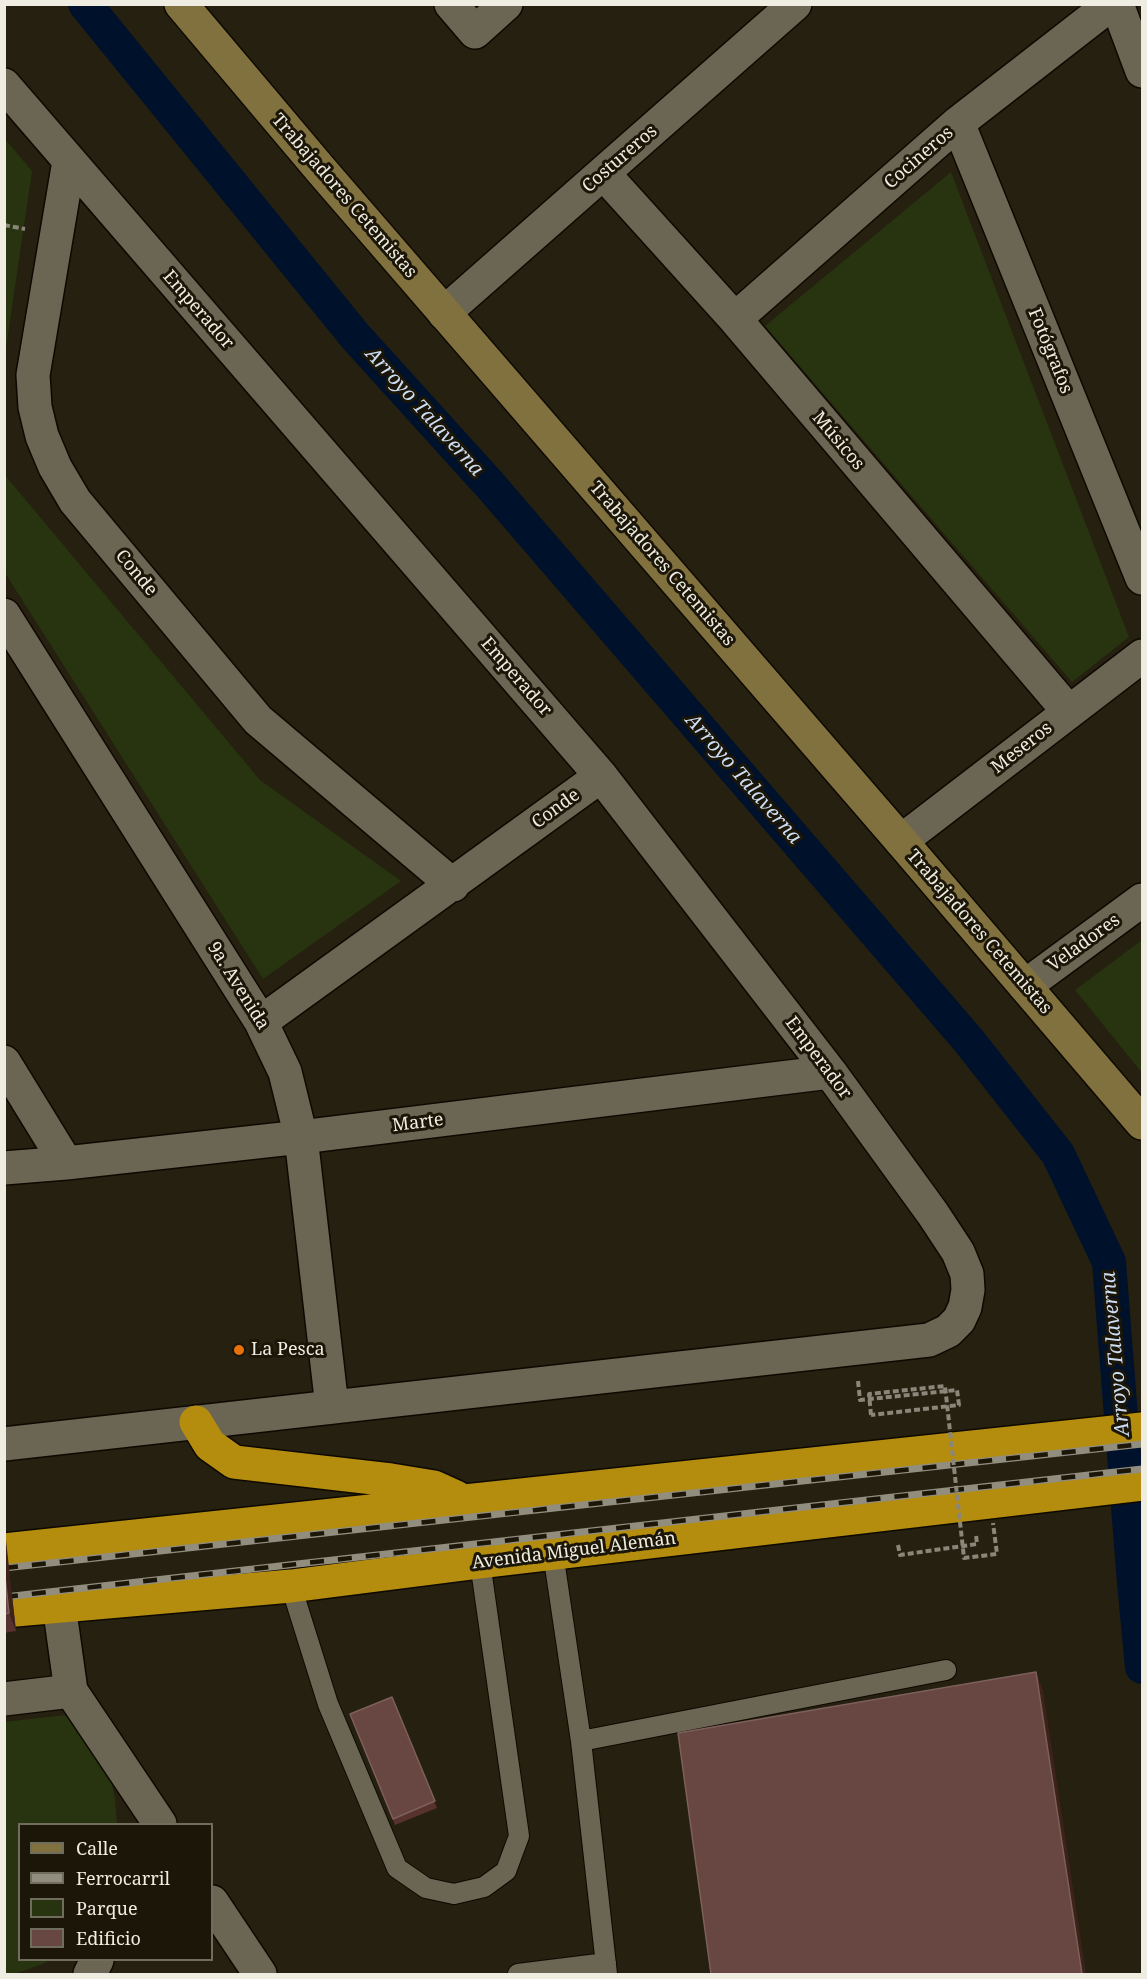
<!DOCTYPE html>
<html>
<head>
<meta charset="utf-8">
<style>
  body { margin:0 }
  #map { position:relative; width:1147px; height:1979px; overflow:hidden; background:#252010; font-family:"Noto Serif",serif }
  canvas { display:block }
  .frame { position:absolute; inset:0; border:6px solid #efece1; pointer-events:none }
  .legend { position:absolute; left:18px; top:1823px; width:195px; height:138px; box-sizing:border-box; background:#1b1607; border:2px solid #706c5e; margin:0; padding:8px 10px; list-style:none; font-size:18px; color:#efece1 }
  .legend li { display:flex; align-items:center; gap:12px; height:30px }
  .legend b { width:30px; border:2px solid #706c5e }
</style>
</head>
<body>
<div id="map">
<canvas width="1147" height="1979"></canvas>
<div class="frame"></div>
<ul class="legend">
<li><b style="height:8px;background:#81713f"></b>Calle</li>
<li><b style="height:8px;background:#918d7f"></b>Ferrocarril</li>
<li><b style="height:16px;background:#27340f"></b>Parque</li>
<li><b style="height:16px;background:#684642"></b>Edificio</li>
</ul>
</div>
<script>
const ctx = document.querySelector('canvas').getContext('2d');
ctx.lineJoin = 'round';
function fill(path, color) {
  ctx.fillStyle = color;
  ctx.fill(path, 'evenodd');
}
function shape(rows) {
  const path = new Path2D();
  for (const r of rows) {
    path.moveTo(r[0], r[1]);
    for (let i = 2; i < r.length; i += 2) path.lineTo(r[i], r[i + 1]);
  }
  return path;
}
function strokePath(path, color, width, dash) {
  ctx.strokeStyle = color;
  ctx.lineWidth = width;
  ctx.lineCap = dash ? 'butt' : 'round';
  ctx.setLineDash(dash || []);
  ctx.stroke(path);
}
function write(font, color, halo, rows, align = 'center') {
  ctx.font = font + ' "Noto Serif",serif';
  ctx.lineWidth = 6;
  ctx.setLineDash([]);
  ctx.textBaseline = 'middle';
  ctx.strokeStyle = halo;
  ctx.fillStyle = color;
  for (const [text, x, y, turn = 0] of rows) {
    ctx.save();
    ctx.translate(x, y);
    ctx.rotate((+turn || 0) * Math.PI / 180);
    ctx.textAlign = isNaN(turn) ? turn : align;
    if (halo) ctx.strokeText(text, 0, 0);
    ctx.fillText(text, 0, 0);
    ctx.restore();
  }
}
const green = shape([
  [5,139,32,171,5,355],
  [951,172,1129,637,1072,682,765,326],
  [4,474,260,780,401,881,263,979,5,573],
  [1142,940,1142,939,1142,1073,1075,990],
  [65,1715,86,1738,111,1780,115,1798,117,1824,20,1824,20,1960,49,1960,43,1964,14,1974,4,1974,4,1722]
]);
const canal = shape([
  [85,4,355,336,490,485,969,1041,1058,1154,1109,1262,1134,1583,1142,1667]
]);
const path = shape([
  [4,225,25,229],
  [858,1381,860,1400,957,1390,959,1405,871,1415],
  [898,1545,900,1555,977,1544,976,1535]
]);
const lane = shape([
  [553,1553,581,1741,607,1974],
  [291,1586,328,1704,397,1868,426,1888,454,1894,484,1887,506,1871,519,1836,480,1562],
  [581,1741,946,1670],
  [518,1974,606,1963]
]);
const street = shape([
  [451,4,475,32,506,4],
  [1117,4,1142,71],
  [4,85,601,776,830,1072,933,1214,958,1252,967,1274,968,1290,965,1307,959,1320,948,1331,929,1340,4,1444],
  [958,123,1142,578],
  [69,161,33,375,35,407,42,436,55,467,75,501,258,720,453,885],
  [604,174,735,319,1069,712],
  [444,313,795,4],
  [735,319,958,123,1111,4],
  [4,615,261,1022,285,1072,301,1137,332,1407],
  [901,841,1142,656],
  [1025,986,1142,900],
  [261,1022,601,776],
  [4,1062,66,1163],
  [4,1168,66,1163,301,1137,830,1072],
  [59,1605,71,1691,160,1824],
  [4,1699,71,1691],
  [212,1902,260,1974],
  [90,1974,97,1960]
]);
const secondary = shape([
  [181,4,321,170,901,841,1142,1123]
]);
const highway = shape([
  [196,1422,210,1445,234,1462,391,1480,434,1487,456,1497],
  [4,1550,1142,1429],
  [4,1611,291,1586,480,1562,1142,1484]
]);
const rail = shape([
  [4,1568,1142,1444],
  [4,1597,1142,1469]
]);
const pathBridge = shape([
  [871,1415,869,1394,945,1386,964,1558,997,1554,993,1523]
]);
const wall = shape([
  [4,1529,16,1631,4,1633],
  [392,1697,437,1808,395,1825,350,1714]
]);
const shadedWall = shape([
  [4,1529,5,1531,16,1631,9,1613,4,1568],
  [1036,1672,1043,1690,1086,1974,1082,1974]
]);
const building = shape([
  [4,1568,9,1613,4,1614,4,1568],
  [1036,1672,1082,1974,711,1974,678,1733,1036,1672],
  [392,1697,435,1801,393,1819,350,1714,392,1697]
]);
const markers = [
  [239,1350,6,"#e8710a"]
];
const streetNames = [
  ["Cocineros",919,158,-41],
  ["Costureros",620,159,-41],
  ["Trabajadores Cetemistas",344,196,49],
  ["Emperador",198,310,49],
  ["Fotógrafos",1050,351,68],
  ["Músicos",838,441,50],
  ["Trabajadores Cetemistas",662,564,49],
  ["Conde",136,573,50],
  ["Emperador",516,677,49],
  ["Meseros",1022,748,-38],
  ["Conde",556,809,-36],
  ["Trabajadores Cetemistas",979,932,49],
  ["Veladores",1084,943,-36],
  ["9a. Avenida",238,986,58],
  ["Emperador",818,1058,53],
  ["Marte",418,1123,-7],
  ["Avenida Miguel Alemán",574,1551,-7]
];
const poiNames = [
  ["La Pesca",251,1350]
];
const waterNames = [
  ["Arroyo Talaverna",424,412,48],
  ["Arroyo Talaverna",743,779,49],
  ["Arroyo Talaverna",1116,1354,-95]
];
fill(green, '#27340f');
strokePath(canal, '#00112b', 34);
strokePath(lane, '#0e0900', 22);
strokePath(street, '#0e0900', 36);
strokePath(secondary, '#0e0900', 36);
strokePath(highway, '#0e0900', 36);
strokePath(path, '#8a8679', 4, [6, 3]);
strokePath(lane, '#6b6554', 20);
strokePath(street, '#6b6554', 33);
strokePath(secondary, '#81713f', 33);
strokePath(highway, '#b48d0e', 33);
strokePath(rail, '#918d7f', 7);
strokePath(rail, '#1b1607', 4.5, [14]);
strokePath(pathBridge, '#8a8679', 4, [6, 3]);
fill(wall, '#57322e');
fill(shadedWall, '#3c221a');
fill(building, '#684642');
strokePath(building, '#7d605b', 1.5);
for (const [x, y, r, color] of markers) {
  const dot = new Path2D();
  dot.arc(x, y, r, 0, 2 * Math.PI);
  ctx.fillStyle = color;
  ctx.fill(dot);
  strokePath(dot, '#1b1607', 2);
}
write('18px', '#efece1', '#1b1607', streetNames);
write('18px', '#efece1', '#1b1607', poiNames, 'left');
write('italic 20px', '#ccddf4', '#1b1607', waterNames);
</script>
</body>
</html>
